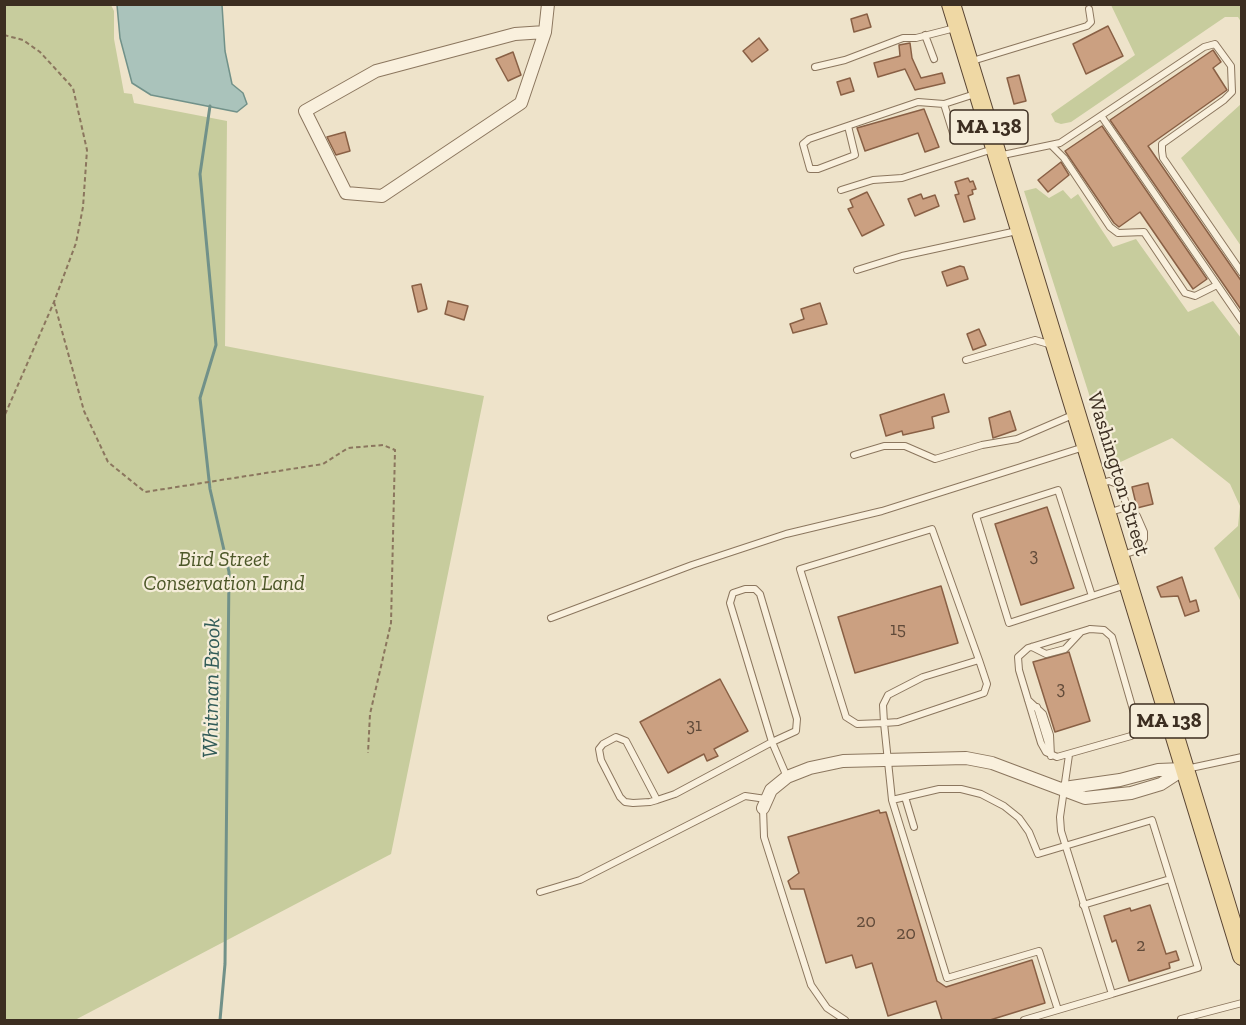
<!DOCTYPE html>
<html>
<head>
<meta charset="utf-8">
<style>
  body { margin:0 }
  #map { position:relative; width:1246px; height:1025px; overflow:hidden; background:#eee3ca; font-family:"Zilla Slab",serif }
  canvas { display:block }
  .frame { position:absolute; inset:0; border:6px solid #3c2e21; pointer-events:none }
</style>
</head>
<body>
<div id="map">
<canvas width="1246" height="1025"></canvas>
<div class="frame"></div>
</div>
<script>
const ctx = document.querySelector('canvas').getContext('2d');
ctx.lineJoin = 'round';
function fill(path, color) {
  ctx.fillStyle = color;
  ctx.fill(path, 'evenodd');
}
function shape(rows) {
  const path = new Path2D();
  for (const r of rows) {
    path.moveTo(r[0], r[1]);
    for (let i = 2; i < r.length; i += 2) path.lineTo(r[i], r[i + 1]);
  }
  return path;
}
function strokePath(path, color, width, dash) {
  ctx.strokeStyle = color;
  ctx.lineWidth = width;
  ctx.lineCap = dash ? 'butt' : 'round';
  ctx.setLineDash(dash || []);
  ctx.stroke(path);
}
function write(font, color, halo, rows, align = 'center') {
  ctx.font = font + ' "Zilla Slab",serif';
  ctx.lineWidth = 4.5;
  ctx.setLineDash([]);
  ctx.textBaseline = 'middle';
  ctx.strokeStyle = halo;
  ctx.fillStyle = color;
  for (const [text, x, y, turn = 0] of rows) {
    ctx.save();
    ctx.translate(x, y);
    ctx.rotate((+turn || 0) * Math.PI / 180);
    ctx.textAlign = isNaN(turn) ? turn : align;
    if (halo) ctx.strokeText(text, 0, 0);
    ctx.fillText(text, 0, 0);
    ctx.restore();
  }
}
const green = shape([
  [5,4,111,5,114,11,114,39,124,93,132,94,134,103,227,121,225,346,484,396,391,854,75,1020,5,1020],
  [1111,5,1241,5,1241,22,1238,17,1225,17,1071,122,1061,124,1055,122,1051,114,1135,55],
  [1241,104,1241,246,1181,158],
  [1036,188,1049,198,1063,190,1071,199,1078,194,1113,247,1136,239,1188,312,1213,301,1241,338,1241,602,1214,548,1238,526,1240,506,1230,484,1172,438,1112,466,1024,191]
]);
const water = shape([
  [117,5,222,5,225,51,232,84,243,93,247,104,237,112,151,95,132,83,120,38,117,5]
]);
const stream = shape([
  [210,106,200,174,216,345,200,398,210,489,229,572,225,964,220,1020]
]);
const building = shape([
  [867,14,871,27,854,32,851,19,867,14],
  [1108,26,1123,56,1086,74,1073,44,1108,26],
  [759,38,768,50,752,62,743,51,759,38],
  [910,43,912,58,921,78,942,73,945,83,915,90,905,69,878,77,874,63,900,56,899,45,910,43],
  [1213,50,1221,62,1213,68,1227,90,1148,146,1242,282,1242,311,1110,120,1213,50],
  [513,52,521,75,508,81,496,59,513,52],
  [1019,75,1026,101,1014,104,1007,78,1019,75],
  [850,78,854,91,841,95,837,82,850,78],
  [924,109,939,147,925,152,918,133,865,151,857,128,924,109],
  [1102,126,1207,279,1193,289,1140,212,1119,227,1114,223,1065,151,1102,126],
  [345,132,350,151,336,155,327,137,345,132],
  [1061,162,1069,175,1048,192,1038,180,1061,162],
  [968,178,970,182,973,181,976,189,972,190,973,194,968,196,975,219,964,222,955,195,959,194,955,182,968,178],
  [867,192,884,225,862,236,848,209,853,207,850,200,867,192],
  [921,194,923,199,935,195,939,206,915,216,908,199,921,194],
  [960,266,964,267,968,279,947,286,942,272,960,266],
  [421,284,427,309,418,312,412,286,421,284],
  [448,301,468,306,464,320,445,314,448,301],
  [820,303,827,324,793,333,790,324,804,319,801,309,820,303],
  [979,329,986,345,973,350,967,334,979,329],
  [944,394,949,412,932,417,934,428,903,435,902,431,886,436,880,415,944,394],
  [1010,411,1016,430,993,438,989,418,1010,411],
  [1148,483,1153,504,1137,508,1132,487,1148,483],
  [1047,507,1074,588,1021,605,995,524,1047,507],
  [1182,577,1190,602,1196,600,1199,611,1185,616,1178,596,1161,597,1157,587,1182,577],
  [941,586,958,643,855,673,838,617,941,586],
  [1069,652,1090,721,1055,732,1033,662,1069,652],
  [720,679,748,731,714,749,718,756,707,761,704,754,668,773,640,722,720,679],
  [879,810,880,813,886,812,937,981,946,987,1032,960,1045,1003,990,1020,942,1020,936,1001,888,1016,872,963,856,968,852,955,826,963,804,889,791,889,788,881,799,873,788,837,879,810],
  [1150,905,1166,954,1176,951,1179,960,1169,963,1170,968,1129,981,1116,940,1112,942,1104,916,1130,908,1131,911,1150,905]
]);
const path = shape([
  [4,35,23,40,40,52,73,88,87,150,83,207,76,243,54,302,4,417],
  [54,302,84,411,108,462,145,492,323,464,348,448,383,445,395,450,391,623,370,714,368,753]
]);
const lane = shape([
  [925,35,934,59],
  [969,62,1087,26,1091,22,1089,9],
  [815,67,845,60,903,38,916,38,955,28],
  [944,104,953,133],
  [1102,117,1242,321],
  [848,126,855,155,818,169,810,169,803,144,809,139,918,102,944,104,975,94],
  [1052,146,1064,158,1110,227,1118,233,1144,232,1185,293,1195,296,1217,285],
  [998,156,1060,143,1204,47,1215,44,1231,66,1232,92,1224,100,1162,144,1162,151,1163,158,1242,273],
  [841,190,873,180,902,178,993,149],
  [857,270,902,256,1017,231],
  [966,360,1035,340,1052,345],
  [854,455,884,446,905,446,935,459,982,445,1017,439,1075,414],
  [1099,484,1109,481,1120,485,1127,507,1137,516,1144,532,1144,539,1138,550,1122,555],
  [1107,513,1127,507],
  [1092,596,1058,490,976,516,1009,623,1092,596,1126,585],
  [551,618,692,565,786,534,882,511,1084,447],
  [1090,629,1104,630,1112,637,1138,727,1131,736,1057,757,1046,752,1041,743,1019,670,1018,657,1028,648,1090,629],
  [1032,647,1046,654,1065,649,1080,633],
  [979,660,987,684,984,693,898,722,884,723,883,705,888,695,923,677,979,660],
  [1028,700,1043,714,1050,735,1051,756],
  [1037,707,1049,746],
  [1186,769,1242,757],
  [905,797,914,827],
  [657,800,626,741,616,737,603,744,599,749,601,760,620,797,625,802,633,803,650,802,657,800,675,794,772,742,730,603,733,593,745,589,755,589,760,594,797,719,796,731,772,742,787,777],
  [892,800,884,723,857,724,846,717,800,569,932,529,979,660],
  [763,808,764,837,811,985,827,1008,845,1020],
  [540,892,580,880,745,796,766,799],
  [1083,905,1170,879],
  [1058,1010,1039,951,947,978,892,800,939,789,961,789,981,794,1004,806,1019,818,1029,832,1038,854,1152,820,1198,968,1112,994],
  [1181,1019,1242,1003],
  [1024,1020,1112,994,1061,831,1060,817,1069,755]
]);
const street = shape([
  [545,32,521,103,382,196,346,193,305,111,376,71,515,34,545,32],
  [545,32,548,4],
  [1064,788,1120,780,1158,770,1184,769],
  [763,808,771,790,787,777,810,768,843,761,966,758,992,763,1085,798,1131,793,1161,784,1184,769]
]);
const primary = shape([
  [951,4,1242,956]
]);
const numberNames = [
  ["3",1034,556],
  ["15",898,630],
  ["3",1061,689],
  ["31",694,726],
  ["20",866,922],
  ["20",906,934],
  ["2",1141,946]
];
const shields = [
  [989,127,78],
  [1169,721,78]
];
const shieldNames = [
  ["MA 138",989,127],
  ["MA 138",1169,721]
];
const streetNames = [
  ["Washington Street",1118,474,73]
];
const parkNames = [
  ["Bird Street",224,560],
  ["Conservation Land",224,584]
];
const waterNames = [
  ["Whitman Brook",212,688,-89]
];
fill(green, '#c7cc9d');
fill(water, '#aac3bb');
strokePath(water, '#719189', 1.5);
strokePath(stream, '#719189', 3);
fill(building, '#cba081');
strokePath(building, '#896045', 1.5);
strokePath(lane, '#8b765e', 8);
strokePath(street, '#8b765e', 14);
strokePath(primary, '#594432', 20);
strokePath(path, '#8b765e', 2, [4.5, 3]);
strokePath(lane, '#f9f0dd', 6);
strokePath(street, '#f9f0dd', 12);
strokePath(primary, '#efd8a4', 18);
write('18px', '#604a39', null, numberNames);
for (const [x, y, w] of shields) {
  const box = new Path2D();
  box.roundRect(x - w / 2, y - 17, w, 34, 4.5);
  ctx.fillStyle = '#f5edd9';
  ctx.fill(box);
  strokePath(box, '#3c2e21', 1.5);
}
write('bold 20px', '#3c2e21', null, shieldNames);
write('21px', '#3c2e21', '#f5edd9', streetNames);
write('italic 21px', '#4c5728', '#f5edd9', parkNames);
write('italic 22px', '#315b58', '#f5edd9', waterNames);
</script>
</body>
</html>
